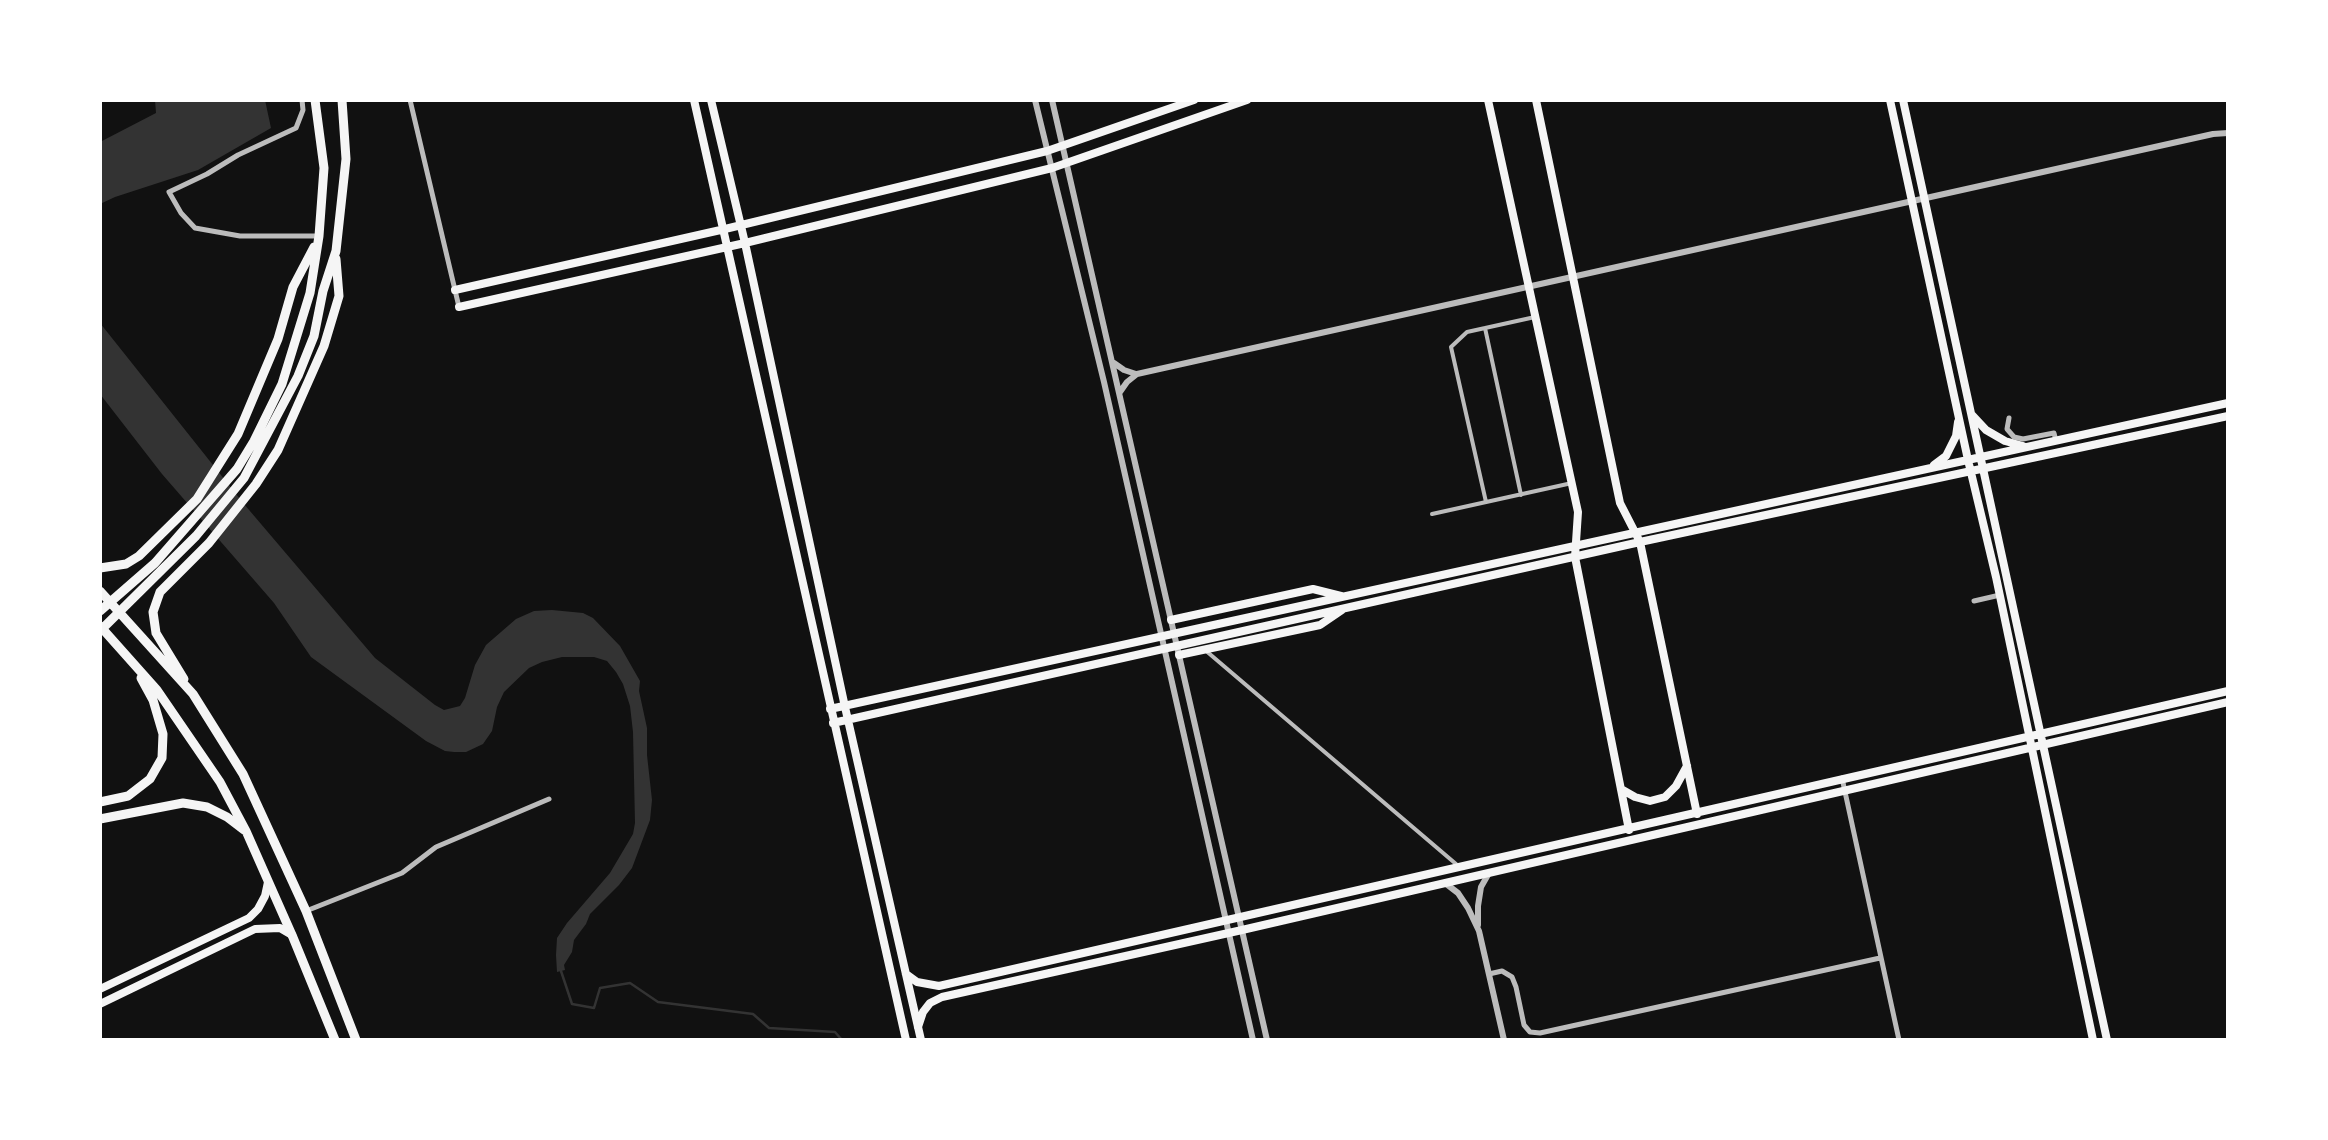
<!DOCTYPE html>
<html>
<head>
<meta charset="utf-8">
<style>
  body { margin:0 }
  #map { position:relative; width:2328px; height:1140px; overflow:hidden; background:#111; font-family:"Exo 2",sans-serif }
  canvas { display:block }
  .frame { position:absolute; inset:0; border:102px solid #fff; pointer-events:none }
</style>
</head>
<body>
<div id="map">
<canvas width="2328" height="1140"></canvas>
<div class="frame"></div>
</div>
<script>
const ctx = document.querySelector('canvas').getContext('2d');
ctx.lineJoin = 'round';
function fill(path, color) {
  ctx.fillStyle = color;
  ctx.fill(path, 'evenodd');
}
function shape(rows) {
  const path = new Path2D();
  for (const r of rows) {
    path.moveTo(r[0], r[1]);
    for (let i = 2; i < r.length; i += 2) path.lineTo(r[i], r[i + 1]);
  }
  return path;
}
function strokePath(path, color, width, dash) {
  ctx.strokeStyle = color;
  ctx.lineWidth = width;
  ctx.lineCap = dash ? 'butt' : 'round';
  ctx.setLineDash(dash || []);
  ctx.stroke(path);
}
const water = shape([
  [155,100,265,100,271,128,198,170,115,197,100,204,100,142,156,113],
  [100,323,244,504,375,658,435,705,444,710,460,706,465,698,475,665,486,645,516,619,534,611,552,610,583,613,593,618,620,646,640,681,639,691,647,728,647,755,652,800,650,820,632,868,619,885,590,914,586,924,574,940,572,952,564,965,565,970,557,972,556,955,557,938,567,923,610,873,633,834,635,823,633,732,630,706,623,684,616,672,607,661,594,657,562,657,542,662,529,668,504,692,497,707,492,731,483,744,466,752,454,752,445,751,426,741,311,657,274,603,162,474,100,394]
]);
const stream = shape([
  [560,968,572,1004,594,1008,600,988,630,983,658,1002,753,1014,769,1028,835,1032,842,1040]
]);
const pedestrian = shape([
  [1485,328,1521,495],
  [1486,502,1451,347,1467,332,1535,317],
  [1432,514,1572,483],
  [1205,650,1456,864]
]);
const minor = shape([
  [302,100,303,110,296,128,238,155,207,174,169,192,181,213,195,228,240,236,319,236],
  [410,100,459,307],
  [2009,418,2007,429,2014,437,2023,439,2054,433,2056,441],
  [1974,601,2000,595],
  [1842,778,1899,1040],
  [306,911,402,873,436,847,549,799],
  [1489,974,1502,971,1512,977,1516,987,1524,1025,1530,1032,1540,1033,1880,958]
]);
const tertiary = shape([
  [1035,100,1104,382,1253,1040],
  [1052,100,1267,1040],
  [1114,363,1124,370,1136,374],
  [1120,392,1127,382,1137,374,2213,134,2228,133],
  [1445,883,1458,893,1468,908,1479,931,1504,1040],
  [1478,925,1478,906,1481,887,1489,873]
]);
const secondary = shape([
  [694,100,906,1040],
  [711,100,745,243,845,707,921,1040],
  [1488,100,1578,512,1575,557,1629,830],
  [1536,100,1620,503,1640,542,1697,814],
  [1890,100,1968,460,1996,577,2093,1040],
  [1903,100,2107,1040],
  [455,290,725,229,1047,151,1194,100],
  [459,307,745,243,1052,168,1247,100],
  [1972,415,1986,430,2005,441,2023,446],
  [1934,465,1946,456,1956,436,1958,422],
  [1171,620,1313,589,1341,596],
  [1179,655,1320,625,1342,610],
  [830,709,2228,403],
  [833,723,1640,542,2228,416],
  [1621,789,1635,797,1650,801,1665,797,1676,786,1687,766],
  [906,974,917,982,939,986,2228,691],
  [100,989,249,918,258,909,265,896,268,882],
  [100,1004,255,929,280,928,292,935],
  [918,1027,923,1012,930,1003,942,997,1242,930,2228,702]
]);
const primary = shape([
  [100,568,126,564,139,556,197,499,238,434,278,339,293,287,314,247],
  [100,591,193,694,243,774,306,911,356,1040],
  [100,611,155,563,237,469,254,441,282,384,310,293,319,236,324,168,315,100],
  [100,626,157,690,220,782,246,831,292,935,335,1040],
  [100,631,196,536,244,478,298,376,314,336,323,291,336,251,346,159,342,100],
  [184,679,156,633,153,612,160,592,209,543,256,484,278,450,324,346,339,296,336,259],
  [100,802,128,796,150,779,162,758,163,734,153,700,141,678],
  [100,819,183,803,207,807,227,817,244,830]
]);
fill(water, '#333');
strokePath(stream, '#333', 2.5);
strokePath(pedestrian, '#bcbcbc', 4);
strokePath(minor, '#bcbcbc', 5);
strokePath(tertiary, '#bcbcbc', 6);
strokePath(secondary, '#f5f5f5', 8);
strokePath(primary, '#f5f5f5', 9);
</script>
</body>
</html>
